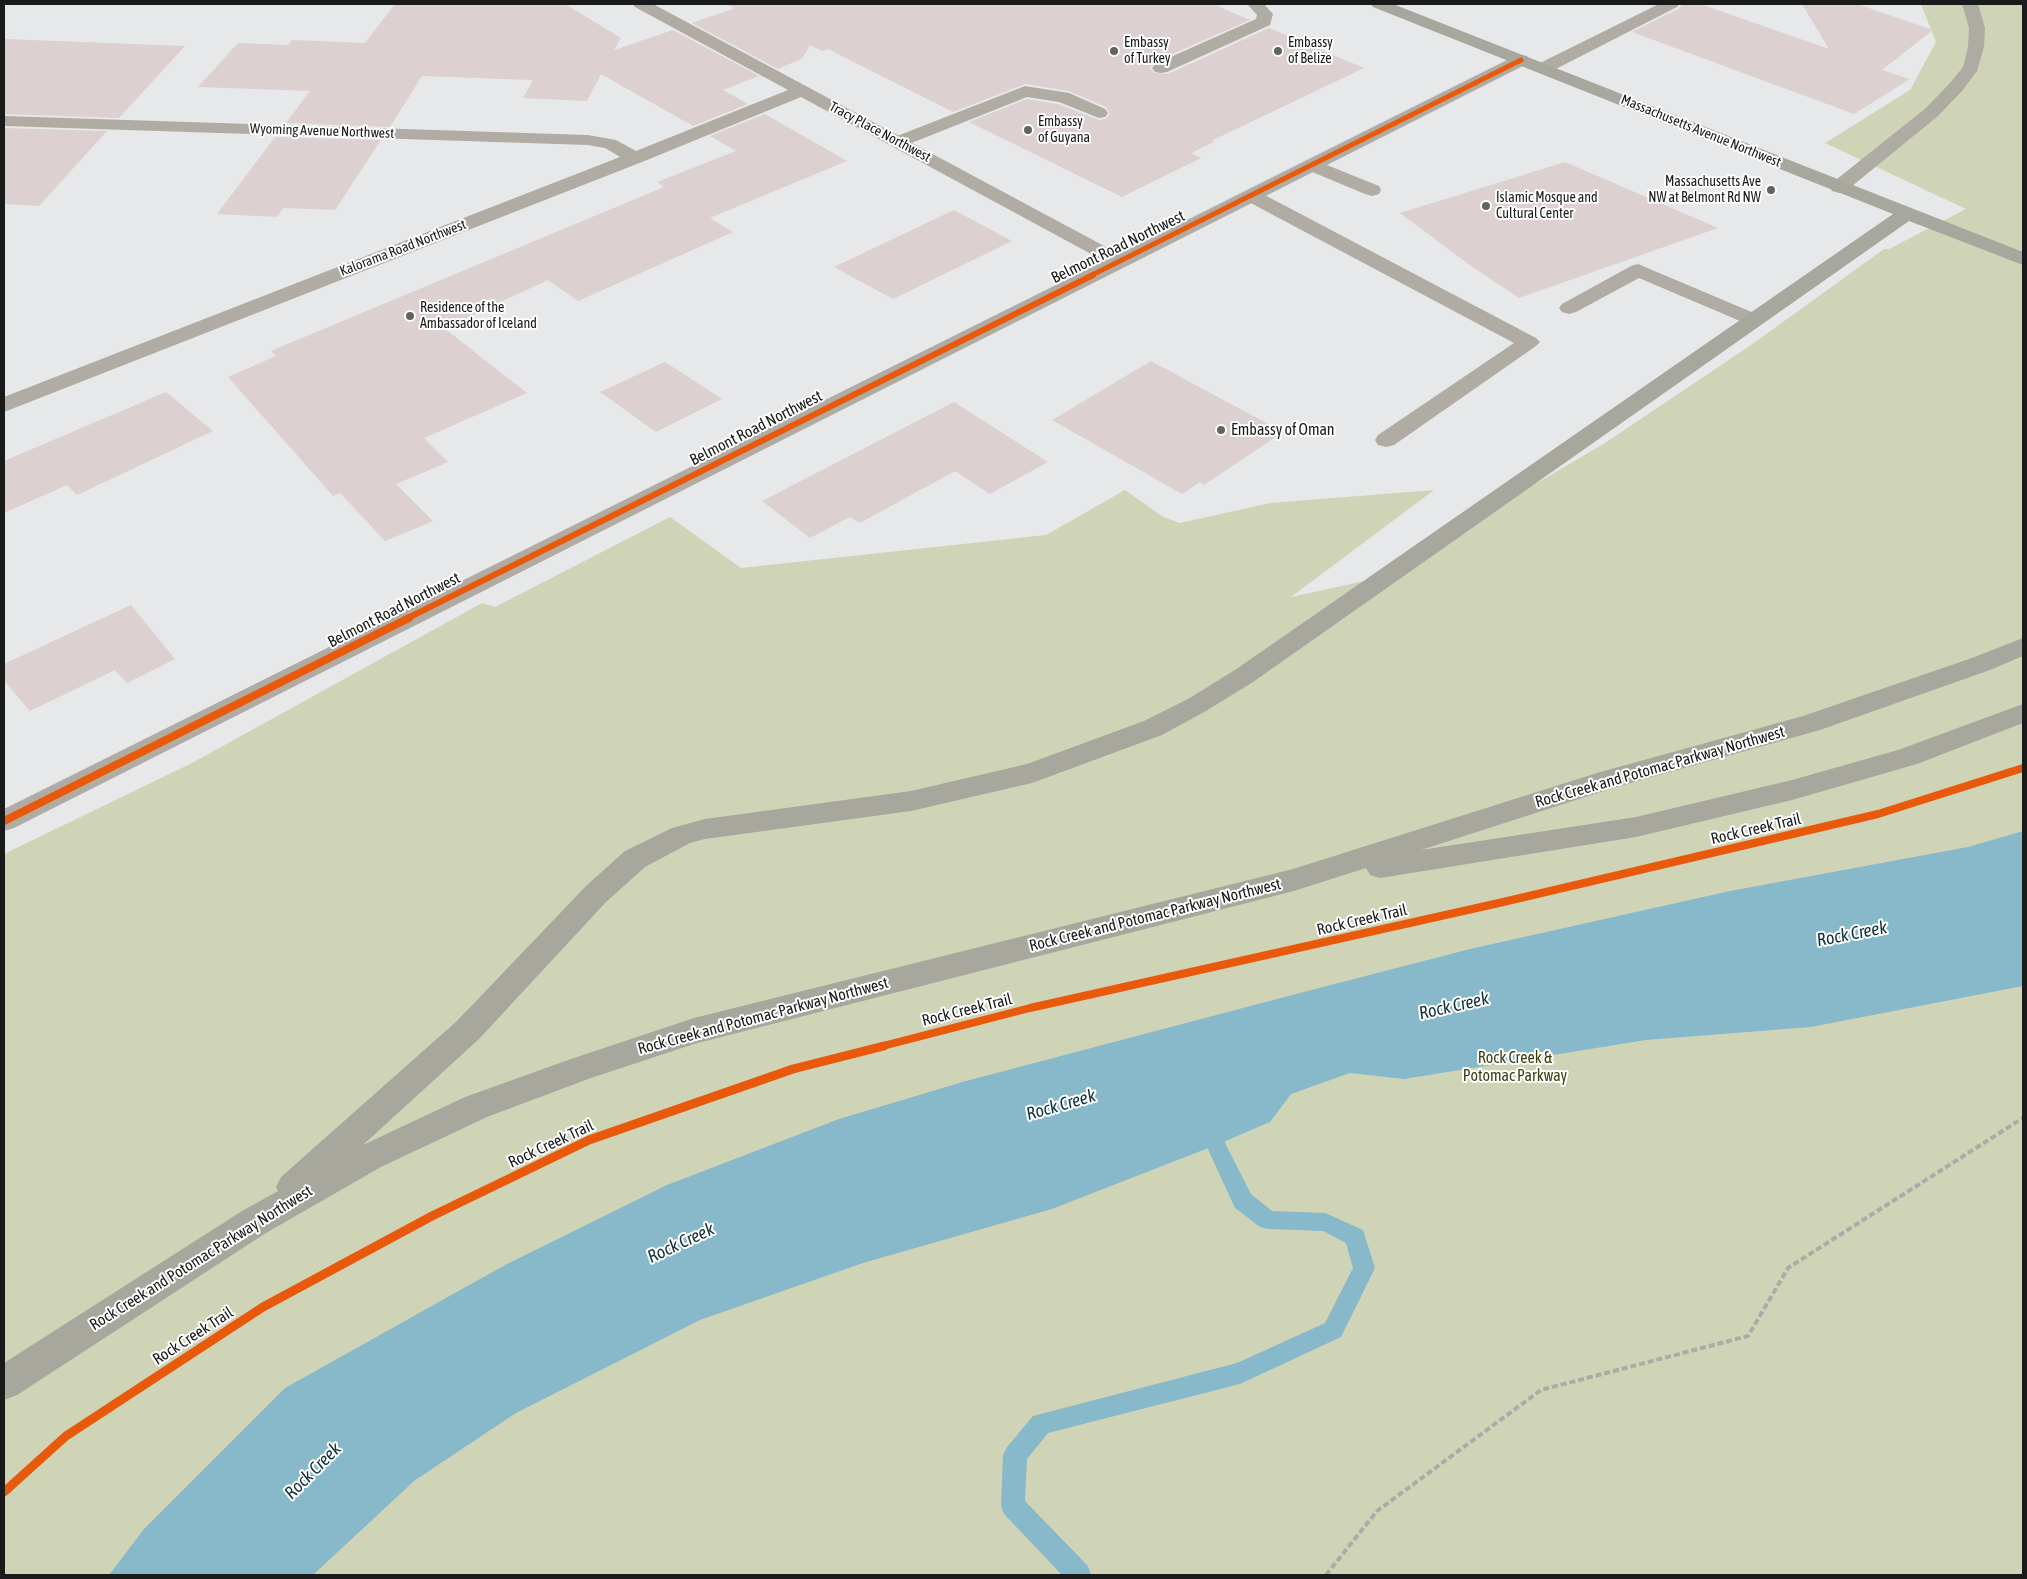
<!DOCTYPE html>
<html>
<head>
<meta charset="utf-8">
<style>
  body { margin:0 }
  #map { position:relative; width:2027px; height:1579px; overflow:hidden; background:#e7e8e9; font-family:"Asap Condensed",sans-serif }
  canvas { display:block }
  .frame { position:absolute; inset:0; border:5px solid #191a1a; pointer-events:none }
</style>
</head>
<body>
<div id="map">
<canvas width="2027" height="1579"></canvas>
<div class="frame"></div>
</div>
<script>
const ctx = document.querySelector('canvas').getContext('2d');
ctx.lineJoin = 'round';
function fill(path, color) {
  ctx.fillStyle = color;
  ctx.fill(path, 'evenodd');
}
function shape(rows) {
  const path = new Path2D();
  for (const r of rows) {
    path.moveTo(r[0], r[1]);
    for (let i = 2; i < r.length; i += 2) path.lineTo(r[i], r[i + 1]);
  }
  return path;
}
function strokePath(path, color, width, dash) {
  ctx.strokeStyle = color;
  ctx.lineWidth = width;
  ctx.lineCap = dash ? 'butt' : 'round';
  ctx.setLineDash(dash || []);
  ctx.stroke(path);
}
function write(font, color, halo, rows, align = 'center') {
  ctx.font = font + ' "Asap Condensed",sans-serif';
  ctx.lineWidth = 4;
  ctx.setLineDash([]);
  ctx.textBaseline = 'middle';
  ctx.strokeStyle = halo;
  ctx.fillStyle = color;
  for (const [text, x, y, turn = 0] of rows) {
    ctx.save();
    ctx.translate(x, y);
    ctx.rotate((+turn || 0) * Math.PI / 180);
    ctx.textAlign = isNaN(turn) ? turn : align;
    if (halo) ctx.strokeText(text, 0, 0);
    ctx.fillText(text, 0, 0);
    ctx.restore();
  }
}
const green = shape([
  [1921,4,2023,4,2023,1575,4,1575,4,854,192,763,482,603,495,607,670,517,741,568,1046,535,1125,490,1163,517,1180,523,1270,503,1434,490,1291,597,1374,579,1605,443,1751,345,1884,249,1889,249,1966,209,1825,143,1910,90,1936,42]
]);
const water = shape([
  [2023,831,2023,986,1811,1027,1646,1040,1404,1079,1350,1073,1291,1094,1270,1122,1216,1145,1052,1209,863,1263,700,1320,516,1413,414,1481,313,1575,109,1575,144,1529,285,1388,505,1265,667,1185,839,1119,966,1081,1296,994,1470,949,1730,891,1968,847]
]);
const stream = shape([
  [1211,1115,1218,1118,1226,1145,1251,1194,1272,1211,1325,1213,1363,1230,1375,1268,1341,1337,1240,1384,1048,1433,1027,1459,1025,1501,1088,1566,1091,1575,1062,1575,1004,1514,1001,1506,1003,1455,1007,1447,1033,1416,1237,1363,1325,1323,1353,1268,1346,1243,1323,1231,1268,1229,1260,1227,1235,1208,1206,1145,1201,1124,1204,1118,1211,1115]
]);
const building = shape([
  [395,4,565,4,621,38,614,50,673,30,759,76,723,90,748,104,693,126,601,74,587,101,523,98,533,80,422,76,390,127,286,123,310,91,198,87,238,43,288,45,292,40,365,43],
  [726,4,1213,4,1250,20,1154,62,1150,68,1154,73,1168,74,1269,28,1364,68,1211,141,1214,142,1191,153,1201,158,1122,197,969,122,1027,99,1058,104,1099,120,1105,119,1110,114,1106,107,1069,91,1025,84,953,112,828,49,822,51,810,45,803,58,778,69,692,23,735,8],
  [1683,4,1700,4,1829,49,1802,4,1857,4,1933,30,1882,70,1910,79,1854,114,1632,32,1678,9],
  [4,39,185,46,119,118,4,114],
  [765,114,847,161,710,218,733,232,578,301,548,280,444,328,527,393,424,438,448,462,396,484,433,521,385,541,340,493,333,496,228,377,276,356,271,351,664,187,657,182,736,151,710,136],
  [4,128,107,131,39,206,4,204],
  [275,137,381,140,335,210,283,208,277,217,217,214],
  [1565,162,1718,228,1519,298,1471,266,1400,213],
  [954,210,1012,241,893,299,834,267],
  [1151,361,1283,432,1204,485,1200,482,1182,494,1052,420],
  [665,362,722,399,656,432,600,392],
  [166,392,213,431,77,495,67,485,4,513,4,461],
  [954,402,1048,462,990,494,955,471,860,523,850,517,810,538,762,501],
  [131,605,175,659,127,683,115,670,30,711,4,681,4,664]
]);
const path = shape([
  [1326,1575,1377,1511,1541,1390,1748,1336,1788,1268,2023,1118]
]);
const lane = shape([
  [1247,4,1264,4,1273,14,1270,25,1167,72,1161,73,1155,72,1152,68,1155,64,1256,19,1257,15,1247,4],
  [1659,4,1679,4,1677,7,1550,72,1544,73,1538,72,1535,68,1538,64,1659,4],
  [1025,86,1069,93,1105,109,1108,113,1105,117,1099,118,1059,102,1027,97,904,146,898,147,892,146,889,142,892,138,1025,86],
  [1312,159,1379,186,1381,190,1379,194,1372,196,1365,194,1305,169,1303,165,1305,161,1312,159],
  [1252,190,1259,192,1536,338,1540,342,1536,346,1394,445,1386,447,1378,445,1375,440,1378,435,1514,343,1245,200,1243,196,1245,192,1252,190],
  [1638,264,1761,316,1764,320,1761,324,1754,326,1747,324,1639,278,1576,312,1569,314,1562,312,1559,308,1562,304,1631,266,1638,264]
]);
const street = shape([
  [633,4,653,4,1119,254,1515,56,1521,55,1527,56,1529,60,1527,64,14,828,4,831,4,809,1104,261,801,97,642,162,4,412,4,397,620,157,605,148,588,145,4,126,4,116,588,135,616,140,636,151,788,90,635,7,633,4]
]);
const secondary = shape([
  [1962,4,1978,4,1985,28,1984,47,1977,71,1962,91,1938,116,1846,191,1839,193,1832,191,1830,187,1832,183,1926,108,1950,83,1963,67,1968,47,1969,28,1962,4]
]);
const primary = shape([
  [1371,4,1393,4,2023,252,2023,265,1909,221,1253,682,1206,711,1162,735,1032,783,911,811,705,839,690,843,645,867,606,902,479,1039,363,1145,465,1097,571,1059,694,1018,1293,869,1597,773,1803,716,1972,658,2023,638,2023,656,1990,670,1820,730,1613,788,1421,850,1636,817,1792,780,1898,750,2023,704,2023,723,1917,764,1792,800,1636,837,1380,878,1370,875,1366,868,1294,891,694,1044,591,1078,487,1117,381,1167,266,1233,17,1395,4,1400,4,1363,242,1211,278,1191,276,1187,281,1177,457,1021,586,886,625,851,672,828,705,819,911,791,1027,764,1144,721,1188,699,1235,670,1893,214,1373,7,1371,4]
]);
const cyclewayFar3 = shape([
  [1090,276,1521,60]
]);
const cyclewayFar2 = shape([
  [406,619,1093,275]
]);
const cyclewayFar1 = shape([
  [4,821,409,618],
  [879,1047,1030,1008,1499,903,1878,814,2023,768]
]);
const cycleway = shape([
  [4,1492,66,1436,263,1307,432,1216,589,1140,793,1069,884,1046]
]);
const markers = [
  [1114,51,5,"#616262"],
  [1278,51,5,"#616262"],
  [1028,130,5,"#616262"],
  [1771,190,5,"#616262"],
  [1486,206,5,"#616262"],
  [410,316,5,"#616262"],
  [1221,430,5,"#616262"]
];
const farPoinames = [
  ["Embassy",1124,43],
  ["of Turkey",1124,59],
  ["Embassy",1288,43],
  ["of Belize",1288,59],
  ["Embassy",1038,122],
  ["of Guyana",1038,138],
  ["Massachusetts Ave",1761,182,"right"],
  ["NW at Belmont Rd NW",1761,198,"right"],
  ["Islamic Mosque and",1496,198],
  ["Cultural Center",1496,214],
  ["Residence of the",420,308],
  ["Ambassador of Iceland",420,324]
];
const farStreetnames = [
  ["Wyoming Avenue Northwest",322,131,2],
  ["Massachusetts Avenue Northwest",1701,131,22],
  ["Tracy Place Northwest",880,132,28],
  ["Kalorama Road Northwest",403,248,-21]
];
const streetNames = [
  ["Belmont Road Northwest",1118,247,-26],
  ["Belmont Road Northwest",756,428,-27],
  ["Belmont Road Northwest",394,610,-27],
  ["Rock Creek and Potomac Parkway Northwest",1660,767,-16],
  ["Rock Creek Trail",1756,829,-13],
  ["Rock Creek and Potomac Parkway Northwest",1155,915,-14],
  ["Rock Creek Trail",1362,920,-13],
  ["Rock Creek Trail",967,1010,-14],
  ["Rock Creek and Potomac Parkway Northwest",763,1016,-15],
  ["Rock Creek Trail",551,1144,-25],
  ["Rock Creek and Potomac Parkway Northwest",201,1258,-32],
  ["Rock Creek Trail",193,1336,-33]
];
const poiNames = [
  ["Embassy of Oman",1231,430]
];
const parkNames = [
  ["Rock Creek &",1515,1058],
  ["Potomac Parkway",1515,1076]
];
const waterNames = [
  ["Rock Creek",1852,934,-11],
  ["Rock Creek",1454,1006,-13],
  ["Rock Creek",1061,1105,-16],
  ["Rock Creek",681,1243,-25],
  ["Rock Creek",313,1471,-45]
];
fill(green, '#cfd4b6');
fill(water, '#88b9ca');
fill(stream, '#88b9ca');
fill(building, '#dcd0d0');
strokePath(path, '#acaca6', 4, [6, 3]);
fill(lane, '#b0aca3');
fill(street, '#b0aca3');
fill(secondary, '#aeaca2');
fill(primary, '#a8a79e');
strokePath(cyclewayFar3, '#e8590c', 5);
strokePath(cyclewayFar2, '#e8590c', 6);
strokePath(cyclewayFar1, '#e8590c', 8);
strokePath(cycleway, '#e8590c', 9);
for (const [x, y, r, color] of markers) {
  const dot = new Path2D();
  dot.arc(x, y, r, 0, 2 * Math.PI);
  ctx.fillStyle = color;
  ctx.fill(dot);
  strokePath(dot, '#fff', 2);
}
write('14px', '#191a1a', '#fff', farPoinames, 'left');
write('14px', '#191a1a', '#fff', farStreetnames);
write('16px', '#191a1a', '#fff', streetNames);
write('16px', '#191a1a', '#fff', poiNames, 'left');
write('16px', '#3b3f12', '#fff', parkNames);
write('italic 18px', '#0f313c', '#fff', waterNames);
</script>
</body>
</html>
